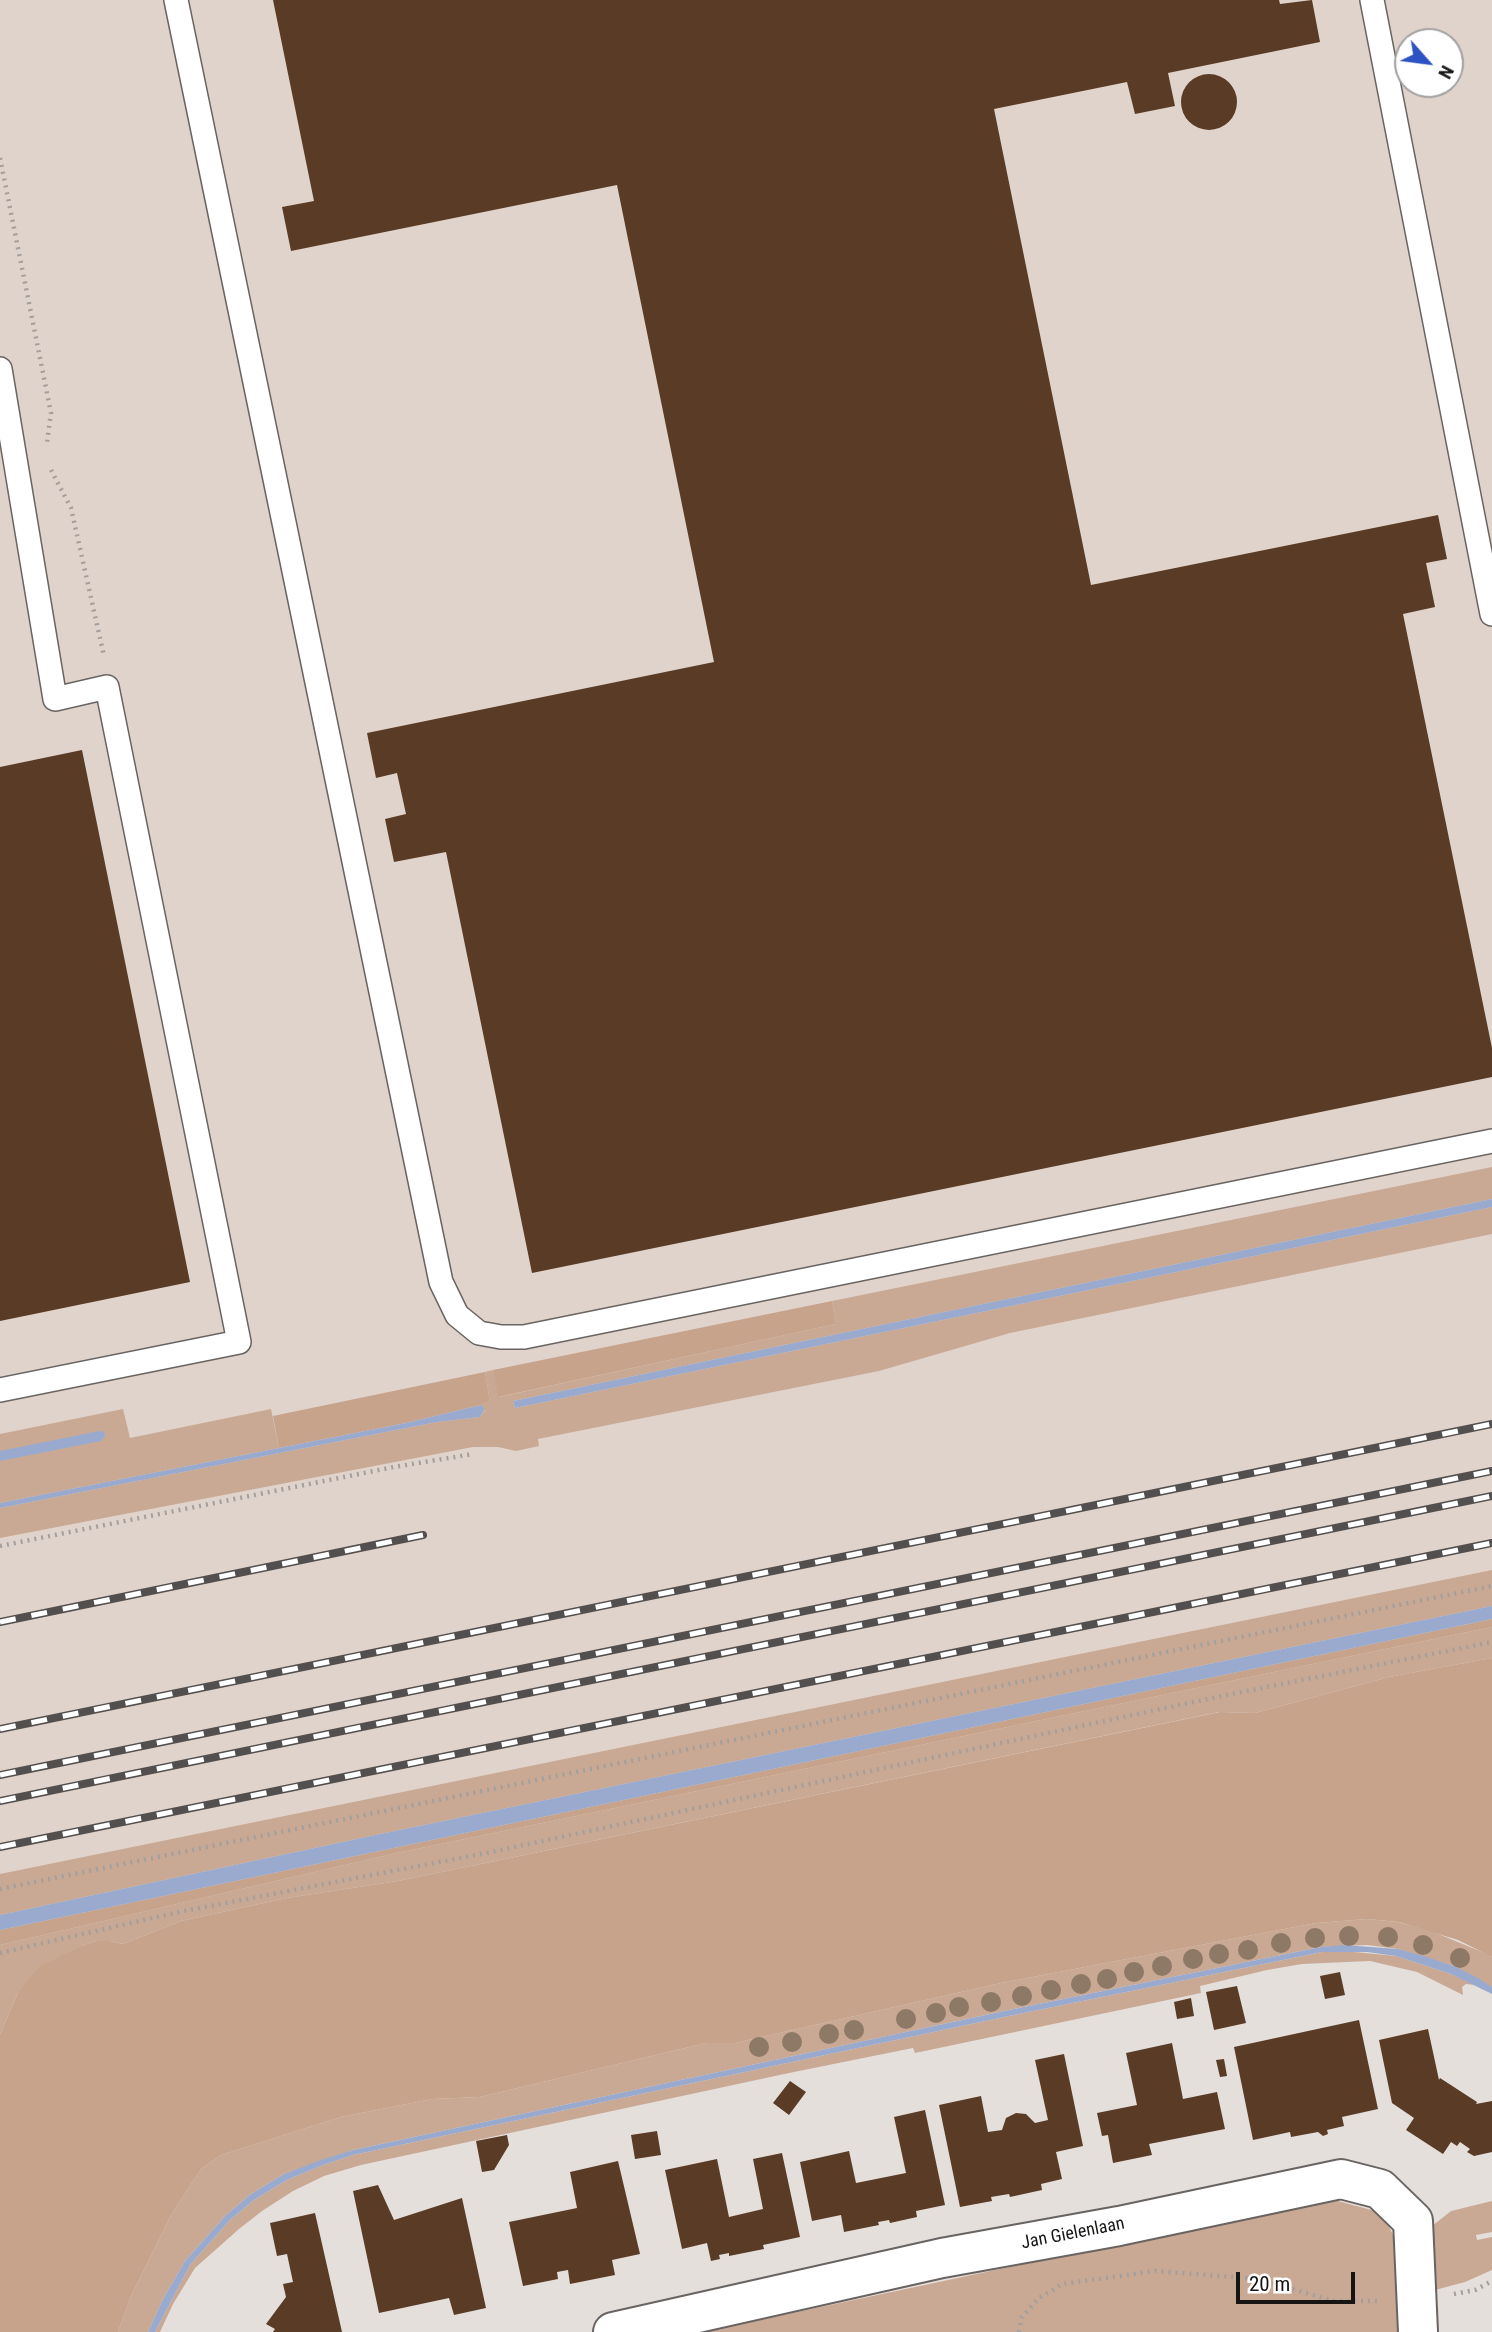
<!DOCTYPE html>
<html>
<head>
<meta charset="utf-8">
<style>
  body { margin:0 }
  #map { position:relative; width:1492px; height:2332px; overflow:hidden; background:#e5dfdc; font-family:"Roboto Condensed",sans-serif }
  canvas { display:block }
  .north { position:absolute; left:1394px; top:28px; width:70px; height:70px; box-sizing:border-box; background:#fff; border:2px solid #a2a1a1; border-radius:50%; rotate:118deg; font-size:19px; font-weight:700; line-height:28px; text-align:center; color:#171514 }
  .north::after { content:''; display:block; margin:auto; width:24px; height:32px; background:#2d52c1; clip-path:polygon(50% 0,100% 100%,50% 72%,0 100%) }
  .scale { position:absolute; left:1236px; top:2272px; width:119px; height:32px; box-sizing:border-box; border:4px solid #171514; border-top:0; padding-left:9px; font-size:21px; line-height:24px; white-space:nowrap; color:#171514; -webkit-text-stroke:5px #fff; paint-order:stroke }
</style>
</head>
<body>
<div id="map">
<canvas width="1492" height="2332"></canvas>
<div class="north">N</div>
<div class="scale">20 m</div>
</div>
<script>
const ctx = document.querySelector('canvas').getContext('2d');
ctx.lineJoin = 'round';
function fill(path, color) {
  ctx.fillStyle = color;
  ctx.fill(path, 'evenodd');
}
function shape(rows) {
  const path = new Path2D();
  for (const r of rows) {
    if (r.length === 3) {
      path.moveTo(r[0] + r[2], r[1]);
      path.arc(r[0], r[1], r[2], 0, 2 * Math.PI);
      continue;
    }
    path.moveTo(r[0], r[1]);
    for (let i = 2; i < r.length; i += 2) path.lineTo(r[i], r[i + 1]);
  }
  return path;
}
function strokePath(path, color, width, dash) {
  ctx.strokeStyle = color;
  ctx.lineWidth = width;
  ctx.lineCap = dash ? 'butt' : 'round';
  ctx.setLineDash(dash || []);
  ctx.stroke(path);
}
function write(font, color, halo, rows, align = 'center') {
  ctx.font = font + ' "Roboto Condensed",sans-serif';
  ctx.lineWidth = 7;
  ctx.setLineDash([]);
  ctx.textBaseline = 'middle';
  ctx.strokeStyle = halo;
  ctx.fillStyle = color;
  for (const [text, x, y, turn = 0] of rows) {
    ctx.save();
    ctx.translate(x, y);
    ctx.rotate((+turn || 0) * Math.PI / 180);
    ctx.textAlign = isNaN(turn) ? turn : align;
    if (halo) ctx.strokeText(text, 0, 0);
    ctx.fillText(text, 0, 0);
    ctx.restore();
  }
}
const built = shape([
  [0,0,1492,0,1492,1627,392,1854,0,1945],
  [1408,42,1450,42,1450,84,1408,84]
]);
const green = shape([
  [1492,1167,1492,1199,513,1401,515,1408,1492,1207,1492,1234,1010,1333,879,1371,538,1439,539,1446,516,1451,498,1447,473,1447,0,1538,0,1508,437,1422,480,1417,485,1410,481,1405,490,1401,485,1372,493,1370,499,1397,836,1324,832,1301],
  [123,1409,130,1438,271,1409,279,1448,0,1503,0,1434],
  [1492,1570,1492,1606,385,1833,0,1915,0,1874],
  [1492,1627,1492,1658,1389,1677,1255,1713,1219,1712,398,1881,287,1898,181,1921,123,1944,110,1941,96,1941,84,1945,18,1993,0,2034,0,1945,392,1854],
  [1367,1919,1398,1922,1431,1931,1487,1954,1492,1957,1492,1987,1454,1966,1398,1949,1367,1945,1321,1947,1009,2010,353,2150,284,2174,251,2194,226,2215,185,2261,163,2299,148,2332,118,2332,131,2296,171,2215,201,2169,221,2155,341,2117,432,2099,480,2097,706,2043,735,2043,1001,1983,1316,1923],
  [1344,1951,1396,1956,1451,1974,1475,1985,1466,1984,1462,1987,1463,1995,1417,1972,1370,1961,1302,1964,1267,1970,1200,1986,1201,1993,915,2053,913,2048,789,2073,361,2165,324,2176,293,2191,262,2211,239,2229,195,2268,173,2304,160,2332,155,2332,190,2265,230,2220,254,2200,287,2180,323,2165,353,2155,1009,2016,1322,1952],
  [1330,2199,1383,2213,1397,2244,1402,2332,703,2332],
  [1492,2201,1492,2232,1476,2235,1477,2240,1492,2237,1492,2270,1465,2282,1435,2290,1432,2226,1451,2211]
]);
const forest = shape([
  [832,1301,836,1324,498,1397,493,1370],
  [485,1372,490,1401,481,1405,406,1423,279,1448,273,1416],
  [1492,1619,1492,1627,392,1854,0,1945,0,1930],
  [1492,1658,1492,1957,1458,1940,1399,1922,1367,1919,1316,1923,1001,1983,735,2043,706,2043,480,2097,432,2099,341,2117,221,2155,201,2169,171,2215,131,2296,118,2332,0,2332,0,2034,18,1993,39,1967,84,1945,96,1941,110,1941,123,1944,181,1921,287,1898,398,1881,1220,1712,1255,1713,1389,1677]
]);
const water = shape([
  [1492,1199,1492,1207,515,1408,513,1401],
  [481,1405,485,1409,480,1417,437,1422,0,1508,0,1503,406,1423],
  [99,1431,104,1432,105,1436,101,1441,0,1461,0,1451],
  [1492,1606,1492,1619,0,1930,0,1915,385,1833],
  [1344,1945,1398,1949,1424,1956,1454,1966,1478,1978,1492,1987,1492,1994,1451,1974,1396,1956,1367,1952,1322,1952,1009,2016,353,2155,323,2165,287,2180,254,2200,230,2220,190,2265,155,2332,148,2332,163,2299,185,2261,226,2215,251,2194,284,2174,321,2160,353,2150,1009,2010,1321,1947]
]);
const building = shape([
  [273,0,1279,0,1280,4,1312,0,1320,42,1168,73,1175,106,1135,114,1127,82,994,109,1091,585,1438,515,1447,559,1426,563,1435,607,1403,614,1492,1048,1492,1077,532,1273,446,852,394,862,385,819,406,814,397,773,376,778,367,733,714,662,617,185,291,251,282,207,314,201],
  [1209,102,28],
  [82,750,190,1282,0,1321,0,767],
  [1340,1972,1345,1995,1325,1999,1320,1976],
  [1237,1986,1246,2023,1214,2030,1206,1992],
  [1191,1998,1194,2016,1177,2019,1174,2002],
  [1359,2020,1378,2109,1342,2117,1344,2126,1327,2130,1328,2134,1323,2136,1318,2132,1291,2137,1290,2132,1253,2140,1234,2047],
  [1428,2029,1439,2080,1440,2078,1477,2102,1476,2104,1492,2101,1492,2152,1474,2156,1467,2152,1470,2149,1460,2142,1457,2146,1451,2142,1443,2154,1406,2130,1414,2118,1392,2103,1379,2040],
  [1172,2043,1183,2099,1217,2092,1225,2129,1149,2144,1152,2155,1113,2163,1108,2135,1102,2136,1097,2113,1137,2105,1126,2053],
  [1064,2054,1083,2146,1056,2152,1062,2179,1041,2184,1042,2190,1010,2197,1009,2194,991,2197,992,2201,960,2207,939,2105,981,2096,988,2132,1002,2130,1006,2118,1016,2113,1026,2114,1035,2123,1048,2120,1035,2060],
  [1224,2059,1227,2076,1220,2077,1216,2060],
  [790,2081,806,2092,789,2115,773,2103],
  [925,2110,945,2205,916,2211,917,2217,890,2223,889,2220,878,2222,879,2225,844,2232,841,2215,812,2221,800,2162,849,2151,856,2183,906,2173,894,2117],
  [657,2131,661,2155,635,2159,631,2135],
  [507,2135,509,2145,494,2170,482,2172,476,2141],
  [782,2153,800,2237,763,2245,764,2249,729,2256,729,2253,719,2255,720,2259,711,2261,707,2243,682,2249,665,2170,717,2159,729,2217,763,2209,753,2159],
  [618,2161,640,2254,612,2260,615,2275,570,2284,568,2270,557,2272,558,2279,523,2286,509,2222,577,2208,570,2172],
  [378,2185,394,2220,462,2198,486,2308,454,2315,449,2298,379,2313,353,2191],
  [315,2213,342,2332,273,2332,275,2329,266,2324,286,2297,283,2284,293,2282,287,2254,277,2256,270,2223]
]);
const path = shape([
  [0,158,51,413,47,442],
  [51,470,71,508,104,656],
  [0,1546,394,1467,473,1454],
  [0,1889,1492,1586],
  [0,1953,179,1912,486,1853,1217,1697,1492,1642],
  [1454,2294,1475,2290,1492,2281],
  [1019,2332,1022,2317,1039,2298,1063,2284,1155,2271,1259,2279,1333,2301,1379,2301]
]);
const lane = shape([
  [176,0,441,1282,457,1315,479,1333,501,1337,524,1337,1492,1141],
  [1372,0,1492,614],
  [0,369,55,699,107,687,239,1342,0,1390]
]);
const street = shape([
  [613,2332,942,2258,1119,2226,1341,2179,1380,2189,1413,2221,1418,2332]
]);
const rail = shape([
  [0,1622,423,1535],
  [0,1729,1492,1424],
  [0,1775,1492,1471],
  [0,1801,1492,1496],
  [0,1847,1492,1543]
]);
const trees = [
  [1349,1936],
  [1388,1937],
  [1315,1938],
  [1281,1943],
  [1423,1945],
  [1248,1950],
  [1219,1954],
  [1460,1958],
  [1193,1959],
  [1162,1966],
  [1134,1972],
  [1107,1979],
  [1081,1984],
  [1051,1990],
  [1022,1996],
  [991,2002],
  [959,2007],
  [936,2013],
  [906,2019],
  [854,2030],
  [829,2034],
  [792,2042],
  [759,2047]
];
const streetNames = [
  ["Jan Gielenlaan",1073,2234,-11]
];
fill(built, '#e0d3cb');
fill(green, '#c9a994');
fill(forest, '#c7a38b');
fill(water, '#9aaace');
fill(building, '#5a3b25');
strokePath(lane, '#696461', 26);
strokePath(street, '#696461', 42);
strokePath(path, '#a49f9d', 4.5, [2, 5]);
strokePath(lane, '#fff', 23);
strokePath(street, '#fff', 38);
strokePath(rail, '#534f4e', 8);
strokePath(rail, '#fff', 5, [16]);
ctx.fillStyle = '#8e7866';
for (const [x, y] of trees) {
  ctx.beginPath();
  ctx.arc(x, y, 10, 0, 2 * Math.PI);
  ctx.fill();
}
write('18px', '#171514', '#fff', streetNames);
</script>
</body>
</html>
